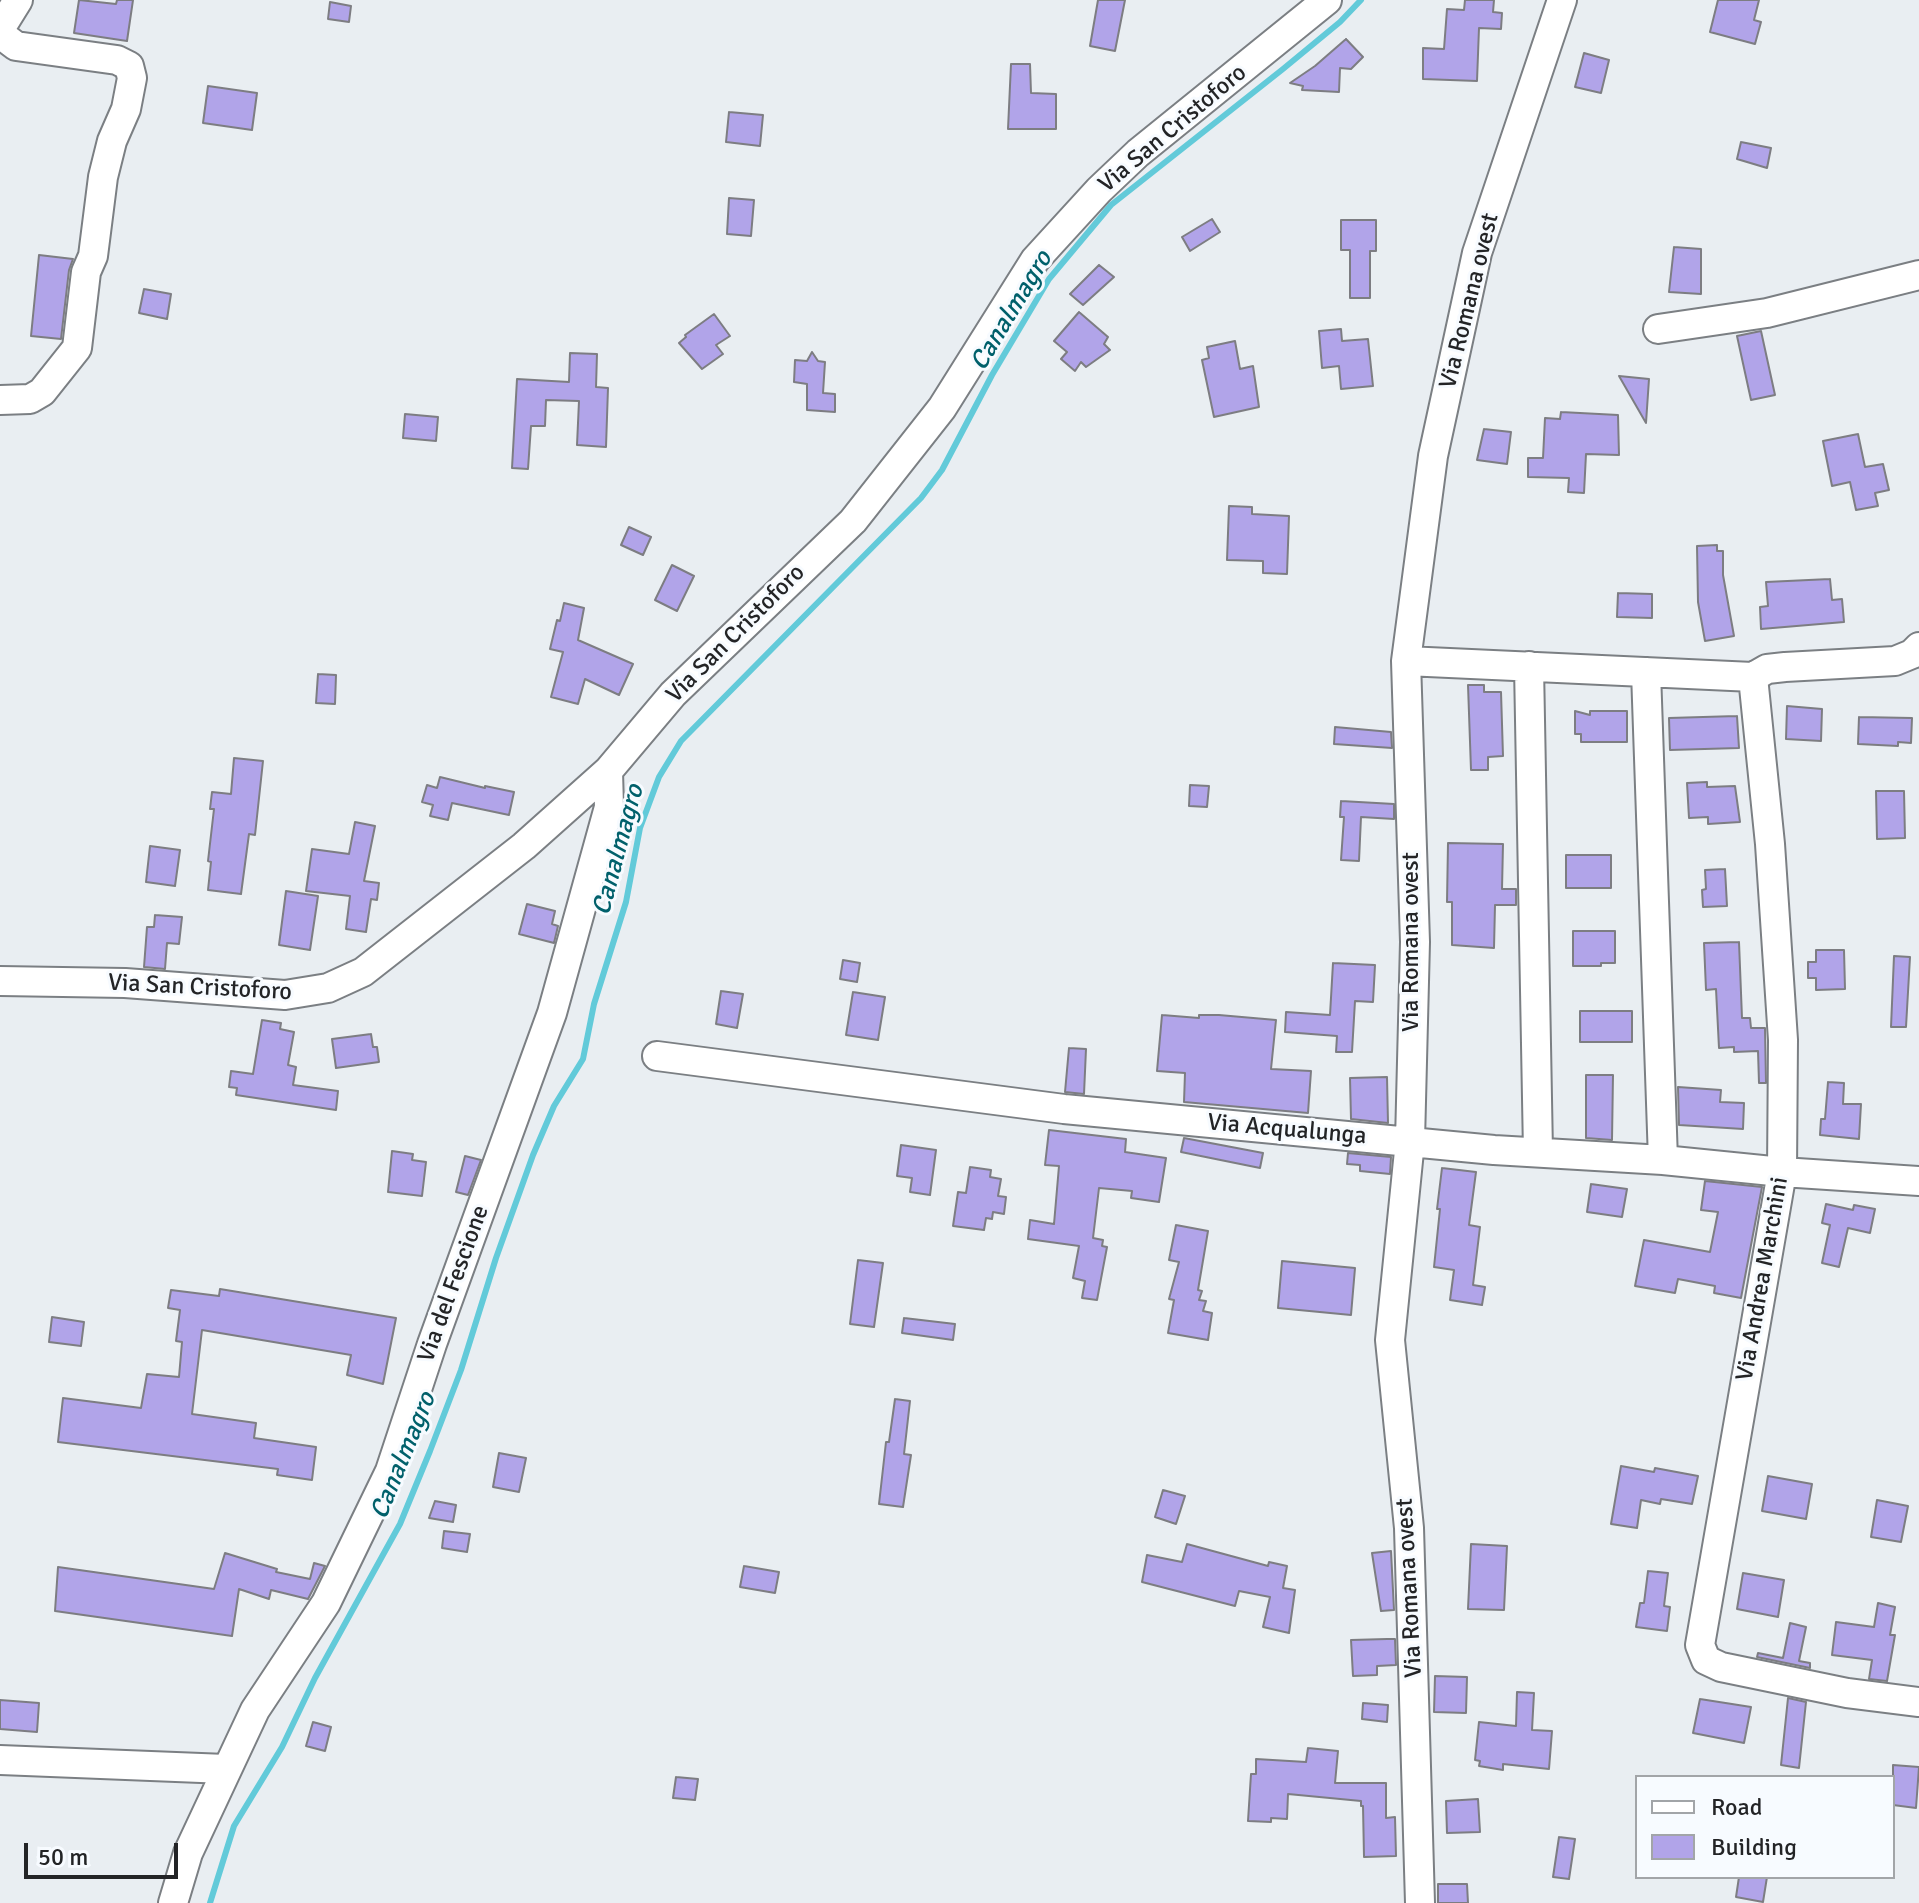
<!DOCTYPE html>
<html>
<head>
<meta charset="utf-8">
<style>
  body { margin:0 }
  #map { position:relative; width:1919px; height:1903px; overflow:hidden; background:#e9eef2; font-family:Signika,sans-serif }
  canvas { display:block }
  .legend { position:absolute; left:1635px; top:1775px; width:260px; height:104px; box-sizing:border-box; background:#f7fbff; border:2px solid #a2a5a8; margin:0; padding:10px 14px; list-style:none; font-size:24px; color:#232426 }
  .legend li { display:flex; align-items:center; gap:16px; height:40px }
  .legend b { width:40px; border:2px solid #a2a5a8 }
  .scale { position:absolute; left:24px; top:1843px; width:154px; height:36px; box-sizing:border-box; border:4px solid #232426; border-top:0; padding-left:10px; font-size:24px; line-height:28px; white-space:nowrap; color:#232426; -webkit-text-stroke:6px #f7fbff; paint-order:stroke }
</style>
</head>
<body>
<div id="map">
<canvas width="1919" height="1903"></canvas>
<ul class="legend">
<li><b style="height:10px;background:#fff"></b>Road</li>
<li><b style="height:22px;background:#b1a4e9"></b>Building</li>
</ul>
<div class="scale">50 m</div>
</div>
<script>
const ctx = document.querySelector('canvas').getContext('2d');
ctx.lineJoin = 'round';
function shape(rows) {
  const path = new Path2D();
  for (const r of rows) {
    path.moveTo(r[0], r[1]);
    for (let i = 2; i < r.length; i += 2) path.lineTo(r[i], r[i + 1]);
  }
  return path;
}
function strokePath(path, color, width, dash) {
  ctx.strokeStyle = color;
  ctx.lineWidth = width;
  ctx.lineCap = dash ? 'butt' : 'round';
  ctx.setLineDash(dash || []);
  ctx.stroke(path);
}
function fill(path, color) {
  ctx.fillStyle = color;
  ctx.fill(path, 'evenodd');
}
function write(font, color, halo, rows, align = 'center') {
  ctx.font = font + ' Signika,sans-serif';
  ctx.lineWidth = 6;
  ctx.setLineDash([]);
  ctx.textBaseline = 'middle';
  ctx.strokeStyle = halo;
  ctx.fillStyle = color;
  for (const [text, x, y, turn = 0] of rows) {
    ctx.save();
    ctx.translate(x, y);
    ctx.rotate((+turn || 0) * Math.PI / 180);
    ctx.textAlign = isNaN(turn) ? turn : align;
    if (halo) ctx.strokeText(text, 0, 0);
    ctx.fillText(text, 0, 0);
    ctx.restore();
  }
}
const stream = shape([
  [210,1903,234,1826,282,1747,315,1678,400,1524,430,1451,461,1370,496,1258,533,1155,554,1106,583,1059,594,1004,626,902,640,828,659,777,681,741,921,498,942,470,992,375,1049,279,1111,205,1283,69,1340,22,1361,0]
]);
const building = shape([
  [79,0,116,4,117,0,133,0,127,41,74,33,79,0],
  [1098,0,1125,0,1115,51,1090,46,1098,0],
  [1465,0,1494,0,1493,12,1502,13,1501,29,1479,28,1477,81,1423,79,1423,48,1444,49,1447,9,1464,10,1465,0],
  [1718,0,1759,0,1754,20,1761,22,1755,44,1710,32,1718,0],
  [330,2,351,6,349,22,328,19,330,2],
  [1346,39,1363,57,1351,69,1340,68,1339,92,1302,90,1303,86,1290,83,1315,66,1346,39],
  [1584,53,1609,60,1601,93,1575,87,1584,53],
  [1011,64,1030,64,1031,93,1056,94,1056,129,1008,129,1011,64],
  [208,86,257,93,252,130,203,123,208,86],
  [729,112,763,115,760,146,726,142,729,112],
  [1741,142,1771,148,1767,168,1737,159,1741,142],
  [729,198,754,200,751,236,727,234,729,198],
  [1212,219,1220,232,1190,251,1182,237,1212,219],
  [1341,220,1376,220,1376,251,1370,251,1370,298,1350,298,1350,250,1341,250,1341,220],
  [1674,247,1701,249,1701,294,1669,292,1674,247],
  [39,255,73,259,69,270,61,339,31,336,39,255],
  [1099,265,1114,277,1083,305,1070,294,1099,265],
  [144,289,171,294,167,319,139,313,144,289],
  [1079,312,1108,337,1104,344,1110,350,1086,367,1081,362,1075,371,1061,359,1067,352,1054,341,1079,312],
  [714,314,730,336,716,345,723,354,702,369,679,343,686,337,685,335,714,314],
  [1341,329,1342,341,1368,339,1373,386,1341,389,1339,366,1322,368,1319,331,1341,329],
  [1761,331,1775,395,1751,400,1737,336,1761,331],
  [1235,341,1240,369,1253,366,1259,407,1214,417,1202,360,1209,358,1207,347,1235,341],
  [812,352,818,361,825,362,823,393,835,394,835,412,807,410,807,384,794,382,795,360,807,361,812,352],
  [570,353,597,354,596,387,608,388,606,447,577,445,579,401,546,400,545,426,531,426,528,469,512,468,517,379,569,382,570,353],
  [1619,376,1649,379,1646,423,1619,376],
  [1561,412,1618,415,1619,455,1586,454,1584,493,1568,492,1569,478,1528,477,1528,458,1543,458,1545,418,1560,419,1561,412],
  [405,414,438,417,436,441,403,438,405,414],
  [1484,429,1511,432,1507,464,1477,460,1484,429],
  [1858,434,1865,467,1883,464,1889,490,1875,493,1878,506,1856,510,1850,482,1832,486,1823,441,1858,434],
  [1229,506,1252,507,1252,514,1289,516,1287,574,1263,573,1263,561,1227,560,1229,506],
  [629,527,651,537,643,555,621,545,629,527],
  [1717,545,1717,551,1723,551,1723,575,1734,636,1705,641,1698,602,1697,546,1717,545],
  [672,565,694,576,677,611,655,600,672,565],
  [1830,579,1832,600,1842,599,1844,622,1761,629,1760,607,1768,606,1766,582,1830,579],
  [1618,593,1652,594,1652,618,1617,617,1618,593],
  [564,603,584,608,578,640,633,664,619,695,585,679,578,704,551,697,563,652,550,649,557,620,560,621,564,603],
  [318,674,336,675,335,704,316,703,318,674],
  [1468,685,1484,685,1484,692,1501,692,1503,756,1488,757,1488,770,1471,770,1468,685],
  [1787,706,1822,709,1821,741,1786,739,1787,706],
  [1575,711,1590,715,1590,711,1627,711,1627,742,1581,742,1581,734,1575,734,1575,711],
  [1737,716,1739,748,1670,750,1669,718,1737,716],
  [1859,717,1912,718,1911,743,1898,742,1898,746,1858,744,1859,717],
  [1335,727,1391,732,1392,748,1334,744,1335,727],
  [234,758,263,761,255,835,249,834,241,894,208,890,211,862,208,861,214,809,210,809,212,792,231,794,234,758],
  [440,777,485,788,485,786,514,792,509,815,452,803,448,820,430,816,433,805,422,802,427,785,437,788,440,777],
  [1707,782,1707,787,1735,786,1740,822,1708,824,1708,817,1689,818,1687,783,1707,782],
  [1190,785,1209,786,1207,807,1189,806,1190,785],
  [1876,791,1904,791,1905,838,1877,839,1876,791],
  [1341,801,1394,804,1394,819,1361,817,1359,861,1341,860,1344,817,1340,817,1341,801],
  [355,822,375,826,364,881,379,883,377,900,371,899,366,932,346,929,350,896,306,891,312,849,349,854,355,822],
  [1448,843,1503,844,1502,889,1516,889,1516,905,1495,905,1494,948,1452,945,1452,902,1447,902,1448,843],
  [150,846,180,850,175,886,146,882,150,846],
  [1566,855,1611,855,1611,888,1566,888,1566,855],
  [1725,869,1727,906,1703,907,1702,890,1706,889,1705,870,1725,869],
  [286,891,318,896,310,950,279,945,286,891],
  [527,904,555,911,552,924,558,926,554,943,519,934,527,904],
  [155,915,182,917,179,944,167,943,165,969,144,967,147,927,154,927,155,915],
  [1573,931,1615,931,1615,963,1601,963,1601,966,1573,966,1573,931],
  [1739,942,1742,1018,1750,1018,1751,1028,1765,1028,1766,1083,1759,1083,1758,1051,1734,1052,1734,1047,1719,1048,1716,989,1706,990,1704,943,1739,942],
  [1816,950,1844,950,1845,989,1816,990,1816,978,1808,978,1808,962,1816,962,1816,950],
  [1894,956,1910,957,1906,1027,1891,1027,1894,956],
  [843,960,860,963,857,982,840,979,843,960],
  [1333,963,1375,965,1373,1002,1355,1001,1352,1052,1336,1052,1337,1036,1285,1032,1286,1012,1330,1015,1333,963],
  [721,991,743,994,737,1028,716,1024,721,991],
  [853,992,885,997,878,1040,846,1035,853,992],
  [1580,1011,1632,1011,1632,1042,1580,1042,1580,1011],
  [1162,1015,1199,1018,1199,1015,1219,1015,1276,1020,1271,1069,1311,1071,1308,1113,1184,1102,1185,1073,1157,1071,1162,1015],
  [262,1020,281,1023,280,1029,294,1032,288,1065,296,1067,293,1085,338,1091,336,1110,236,1095,237,1088,229,1087,231,1071,253,1074,262,1020],
  [371,1034,373,1047,377,1047,379,1062,336,1068,332,1039,371,1034],
  [1069,1048,1086,1049,1084,1094,1065,1092,1069,1048],
  [1586,1075,1613,1075,1612,1140,1586,1138,1586,1075],
  [1387,1077,1388,1123,1351,1119,1350,1078,1387,1077],
  [1828,1082,1844,1083,1843,1104,1861,1104,1859,1139,1820,1135,1821,1119,1825,1119,1828,1082],
  [1678,1087,1721,1090,1720,1102,1744,1103,1743,1129,1679,1125,1678,1087],
  [1049,1130,1126,1139,1125,1152,1166,1158,1159,1202,1131,1198,1132,1191,1099,1188,1093,1238,1103,1240,1102,1246,1107,1247,1097,1300,1082,1298,1085,1281,1073,1278,1079,1246,1028,1239,1030,1220,1054,1224,1059,1166,1045,1165,1049,1130],
  [1184,1138,1263,1153,1260,1168,1181,1152,1184,1138],
  [901,1145,936,1150,930,1195,910,1192,912,1178,897,1176,901,1145],
  [392,1151,413,1154,412,1160,426,1162,422,1196,388,1192,392,1151],
  [1348,1153,1391,1157,1390,1174,1360,1171,1360,1165,1347,1164,1348,1153],
  [465,1156,481,1160,468,1195,456,1192,465,1156],
  [970,1167,991,1170,990,1177,1001,1179,998,1196,1006,1197,1004,1214,993,1212,992,1219,986,1218,984,1230,953,1226,958,1192,966,1193,970,1167],
  [1442,1168,1476,1172,1469,1225,1480,1227,1473,1285,1485,1287,1482,1305,1450,1300,1454,1270,1434,1267,1440,1209,1437,1209,1442,1168],
  [1705,1181,1762,1187,1741,1298,1714,1293,1715,1286,1678,1279,1675,1293,1635,1286,1644,1240,1710,1252,1718,1212,1701,1210,1705,1181],
  [1591,1184,1627,1189,1622,1217,1587,1212,1591,1184],
  [1826,1204,1853,1210,1854,1205,1875,1209,1870,1233,1848,1228,1839,1267,1822,1263,1830,1225,1822,1223,1826,1204],
  [1176,1225,1208,1231,1198,1290,1202,1291,1199,1300,1206,1301,1203,1311,1212,1313,1208,1340,1168,1333,1174,1300,1169,1299,1179,1262,1169,1260,1176,1225],
  [858,1260,883,1263,874,1327,850,1324,858,1260],
  [1282,1261,1355,1268,1351,1315,1278,1308,1282,1261],
  [220,1289,396,1318,383,1384,347,1375,351,1355,202,1330,192,1414,256,1423,254,1438,316,1447,312,1480,277,1475,278,1469,58,1442,63,1398,141,1408,147,1374,179,1377,182,1342,176,1341,180,1310,168,1308,171,1290,219,1296,220,1289],
  [52,1317,84,1322,81,1346,49,1342,52,1317],
  [904,1318,955,1324,953,1340,902,1333,904,1318],
  [895,1399,910,1401,904,1454,911,1455,903,1507,879,1504,886,1442,889,1442,895,1399],
  [499,1453,526,1458,519,1492,493,1487,499,1453],
  [1621,1466,1654,1472,1655,1468,1698,1476,1692,1504,1661,1499,1660,1504,1641,1500,1637,1528,1611,1524,1621,1466],
  [1768,1476,1812,1484,1806,1519,1762,1511,1768,1476],
  [1163,1490,1185,1496,1176,1524,1155,1517,1163,1490],
  [1877,1500,1908,1506,1901,1542,1871,1537,1877,1500],
  [435,1501,456,1505,453,1522,429,1518,435,1501],
  [444,1531,470,1534,467,1552,442,1548,444,1531],
  [1187,1544,1268,1566,1269,1562,1287,1566,1283,1588,1295,1590,1289,1633,1263,1627,1270,1597,1239,1591,1235,1606,1142,1582,1147,1555,1182,1562,1187,1544],
  [1471,1544,1507,1546,1504,1610,1468,1609,1471,1544],
  [1391,1551,1394,1610,1381,1611,1372,1553,1391,1551],
  [225,1553,277,1569,276,1572,310,1579,314,1563,325,1566,308,1599,271,1590,269,1599,239,1589,232,1636,55,1611,58,1567,214,1589,225,1553],
  [744,1566,779,1572,775,1593,740,1587,744,1566],
  [1648,1571,1668,1573,1664,1606,1670,1607,1667,1631,1636,1627,1640,1603,1644,1603,1648,1571],
  [1743,1573,1784,1580,1778,1617,1737,1609,1743,1573],
  [1878,1603,1895,1607,1890,1635,1895,1635,1887,1681,1869,1679,1872,1660,1832,1655,1836,1622,1874,1627,1878,1603],
  [1790,1623,1806,1627,1799,1661,1810,1663,1810,1668,1757,1657,1758,1653,1783,1658,1790,1623],
  [1387,1639,1395,1639,1396,1665,1377,1666,1377,1675,1353,1676,1351,1640,1387,1639],
  [1435,1676,1467,1677,1466,1713,1434,1712,1435,1676],
  [1517,1692,1534,1693,1532,1730,1552,1731,1549,1769,1503,1764,1503,1770,1479,1766,1480,1761,1475,1760,1479,1722,1516,1726,1517,1692],
  [1788,1698,1806,1702,1799,1768,1781,1765,1788,1698],
  [1700,1699,1751,1707,1744,1743,1693,1733,1700,1699],
  [0,1700,39,1703,37,1732,0,1729,0,1700],
  [1363,1703,1388,1705,1387,1722,1362,1719,1363,1703],
  [313,1722,331,1727,325,1751,306,1746,313,1722],
  [1308,1748,1338,1751,1335,1783,1386,1783,1386,1818,1395,1817,1396,1856,1364,1857,1363,1806,1361,1806,1361,1801,1288,1794,1287,1819,1271,1818,1271,1822,1248,1821,1251,1774,1256,1774,1256,1759,1306,1762,1308,1748],
  [1893,1765,1919,1767,1916,1808,1893,1805,1893,1765],
  [676,1777,698,1779,695,1800,673,1798,676,1777],
  [1478,1799,1480,1832,1447,1833,1446,1801,1478,1799],
  [1559,1837,1575,1839,1569,1879,1553,1877,1559,1837],
  [1739,1877,1767,1877,1763,1902,1736,1897,1739,1877],
  [1438,1884,1467,1884,1468,1903,1438,1903,1438,1884]
]);
const minor = shape([
  [0,29,18,0],
  [0,34,16,46,117,60,129,66,132,78,126,109,112,141,103,177,93,256,86,272,77,348,42,392,30,399,0,400],
  [1658,329,1767,313,1919,275],
  [1406,661,1753,677,1767,669,1785,667,1895,661,1912,654,1919,647],
  [1529,666,1538,1152],
  [1646,672,1663,1160],
  [1753,677,1770,844,1783,1040,1782,1172,1700,1645,1706,1660,1721,1667,1847,1693,1919,1702],
  [0,981,125,983,285,995,328,988,363,972,524,846,608,771,673,694,853,521,942,408,1035,260,1099,190,1138,153,1327,0],
  [657,1056,1064,1109,1494,1150,1663,1160,1782,1172,1919,1181],
  [0,1760,226,1769],
  [173,1903,188,1853,255,1710,326,1603,390,1471,432,1344,552,1013,609,807,608,771],
  [1420,1903,1409,1528,1390,1340,1410,1141,1415,942,1406,661,1433,456,1477,253,1562,0]
]);
const streetNames = [
  ["Via San Cristoforo",1173,129,-40],
  ["Via Romana ovest",1470,301,-76],
  ["Via San Cristoforo",736,634,-45],
  ["Via Romana ovest",1412,942,-90],
  ["Via San Cristoforo",200,988,3],
  ["Via Acqualunga",1287,1130,5],
  ["Via Andrea Marchini",1763,1279,-80],
  ["Via del Fescione",454,1284,-70],
  ["Via Romana ovest",1410,1588,-93]
];
const waterNames = [
  ["Canalmagro",1012,311,-59],
  ["Canalmagro",619,850,-75],
  ["Canalmagro",404,1456,-68]
];
strokePath(stream, '#62cad9', 6);
fill(building, '#b1a4e9');
strokePath(building, '#7d7d82', 2);
strokePath(minor, '#7b7f83', 32);
strokePath(minor, '#fff', 28);
write('24px', '#232426', '#f7fbff', streetNames);
write('italic 26px', '#00606b', '#f7fbff', waterNames);
</script>
</body>
</html>
